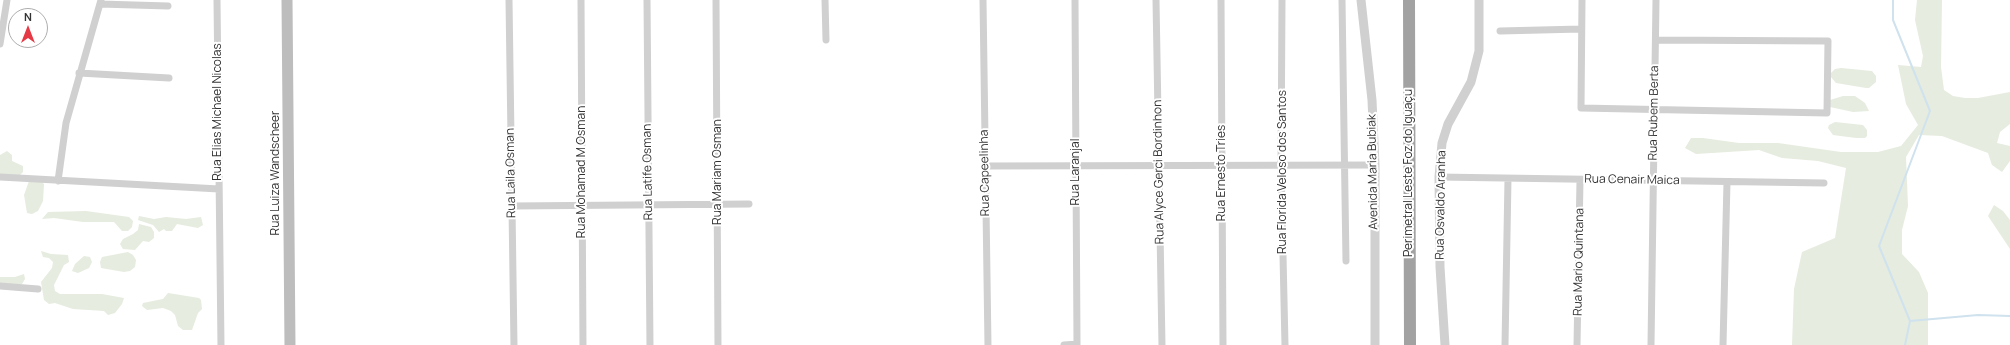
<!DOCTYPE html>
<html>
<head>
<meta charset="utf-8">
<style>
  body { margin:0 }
  #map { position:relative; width:2010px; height:345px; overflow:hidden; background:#fff; font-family:Manrope,sans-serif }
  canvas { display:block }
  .north { position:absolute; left:8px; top:8px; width:40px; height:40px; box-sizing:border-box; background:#fff; border:1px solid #adadad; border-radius:50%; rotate:0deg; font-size:11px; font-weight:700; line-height:16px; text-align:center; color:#333 }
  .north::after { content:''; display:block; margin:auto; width:14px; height:18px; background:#e63946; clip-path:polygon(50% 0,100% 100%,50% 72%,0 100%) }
</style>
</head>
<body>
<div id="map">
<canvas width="2010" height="345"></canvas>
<div class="north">N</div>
</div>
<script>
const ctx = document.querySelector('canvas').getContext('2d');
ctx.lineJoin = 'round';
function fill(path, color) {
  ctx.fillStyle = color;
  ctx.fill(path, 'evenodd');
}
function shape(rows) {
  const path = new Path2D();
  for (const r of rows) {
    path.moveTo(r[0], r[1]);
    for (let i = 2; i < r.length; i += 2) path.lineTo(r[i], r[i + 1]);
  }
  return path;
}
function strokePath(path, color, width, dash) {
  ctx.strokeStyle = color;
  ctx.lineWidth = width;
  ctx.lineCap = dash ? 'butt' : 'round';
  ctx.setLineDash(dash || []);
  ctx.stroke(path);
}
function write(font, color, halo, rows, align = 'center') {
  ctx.font = font + ' Manrope,sans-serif';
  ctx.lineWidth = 4;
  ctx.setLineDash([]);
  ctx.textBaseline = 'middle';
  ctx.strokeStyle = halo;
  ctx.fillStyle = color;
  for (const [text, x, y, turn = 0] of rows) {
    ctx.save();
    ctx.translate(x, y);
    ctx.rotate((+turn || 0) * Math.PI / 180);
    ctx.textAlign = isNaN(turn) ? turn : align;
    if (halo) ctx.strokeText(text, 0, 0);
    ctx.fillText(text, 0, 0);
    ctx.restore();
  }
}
const green = shape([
  [1917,0,1942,0,1941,67,1944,90,1953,96,1965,98,1978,98,2010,92,2010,124,2000,132,1997,143,2010,146,2010,161,2002,172,1992,165,1988,153,1942,136,1919,135,1906,157,1908,206,1902,230,1902,254,1919,272,1928,293,1928,345,1792,345,1794,289,1802,252,1835,238,1846,168,1818,161,1782,158,1759,150,1696,154,1685,148,1691,138,1703,138,1739,143,1778,143,1841,152,1878,152,1901,146,1918,125,1906,104,1898,65,1921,67,1923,56,1915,20],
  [1841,68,1872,71,1876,76,1876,82,1869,88,1866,88,1836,83,1830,76,1831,73,1835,69],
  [1843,96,1855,96,1865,103,1869,111,1853,112,1830,107,1830,100],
  [1835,122,1863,125,1867,130,1867,136,1865,138,1856,138,1833,135,1828,128,1829,125],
  [7,151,12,155,12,161,23,166,23,172,19,176,0,174,0,155],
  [29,181,41,181,44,184,43,201,38,211,32,214,27,213,24,195],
  [1994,205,2003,211,2010,220,2010,249,1988,216],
  [86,211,129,217,133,221,132,227,128,231,122,231,114,222,83,222,54,218,42,219,48,212],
  [139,216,154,219,166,217,186,219,201,217,203,225,198,228,177,224,172,231,166,231,164,229,159,232,153,225,138,220],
  [139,224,151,227,154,232,154,238,149,242,143,241,135,250,123,249,120,244,123,239,133,234,138,230],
  [41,251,51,254,68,255,69,262,64,265,54,285,55,291,60,294,102,294,124,298,122,304,115,313,108,315,104,311,73,309,55,303,49,304,44,300,41,282,52,268,53,262,49,258,43,257],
  [128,252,133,255,136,260,135,267,130,271,124,272,101,268,100,262,102,257],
  [84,256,90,257,92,262,89,268,78,273,72,271,75,264],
  [24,274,25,279,22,284,0,285,0,277,15,277],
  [168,293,199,298,201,300,202,309,198,313,192,330,183,330,178,326,175,315,171,311,163,308,147,310,142,306,143,303,163,299]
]);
const stream = shape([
  [1893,0,1893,20,1930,111,1879,246,1910,321],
  [1905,345,1910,321,1978,315,2010,316]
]);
const minor = shape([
  [217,0,221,345],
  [509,0,514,345],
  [581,0,583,345],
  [647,0,650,345],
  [716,0,718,345],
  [825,0,826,40],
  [983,0,988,345],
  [1156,0,1162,345],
  [1221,0,1223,345],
  [1282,0,1281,165,1285,345],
  [1342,0,1346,261],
  [1582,0,1581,108,1827,113,1828,41,1656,40],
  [100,4,168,6],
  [1500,31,1581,29],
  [0,44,7,0],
  [79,73,169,78],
  [985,166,1375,165],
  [0,177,219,189],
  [1439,177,1824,183],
  [58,181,66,123,101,0],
  [512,206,749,204],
  [0,286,38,289],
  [1064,345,1077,344,1075,0],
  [1505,345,1508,179],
  [1577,345,1580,180],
  [1651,345,1656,0],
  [1723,345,1727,182]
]);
const tertiary = shape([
  [1361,0,1372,100,1375,165,1375,345],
  [1445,345,1440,267,1439,177,1442,143,1448,124,1471,82,1479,51,1479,0]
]);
const secondary = shape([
  [287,0,290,345]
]);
const trunk = shape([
  [1409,0,1410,345]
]);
const streetNames = [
  ["Rua Elias Michael Nicolas",218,112,-90],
  ["Rua Rubem Berta",1654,113,-89],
  ["Rua Mohamad M Osman",582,172,-90],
  ["Rua Latife Osman",648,172,-91],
  ["Rua Mariam Osman",718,172,-90],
  ["Rua Laranjal",1076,172,-90],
  ["Rua Alyce Gerci Bordinhon",1159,172,-91],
  ["Rua Florida Veloso dos Santos",1283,172,-90],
  ["Avenida Maria Bubiak",1373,172,-91],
  ["Rua Luiza Wandscheer",276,173,-90],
  ["Rua Laila Osman",511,173,-91],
  ["Rua Capeelinha",985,173,-91],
  ["Rua Ernesto Tries",1222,173,-90],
  ["Perimetral Leste Foz do Iguaçu",1409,173,-90],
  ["Rua Cenair Maica",1632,180,1],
  ["Rua Osvaldo Aranha",1441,205,-89],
  ["Rua Mario Quintana",1579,262,-89]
];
fill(green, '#e6ecdf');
strokePath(stream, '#cfe2ee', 2);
strokePath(minor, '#d0d0d0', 7);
strokePath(tertiary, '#d0d0d0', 9);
strokePath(secondary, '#bdbdbd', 11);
strokePath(trunk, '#a2a2a2', 12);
write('12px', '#333', '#fff', streetNames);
</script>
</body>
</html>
